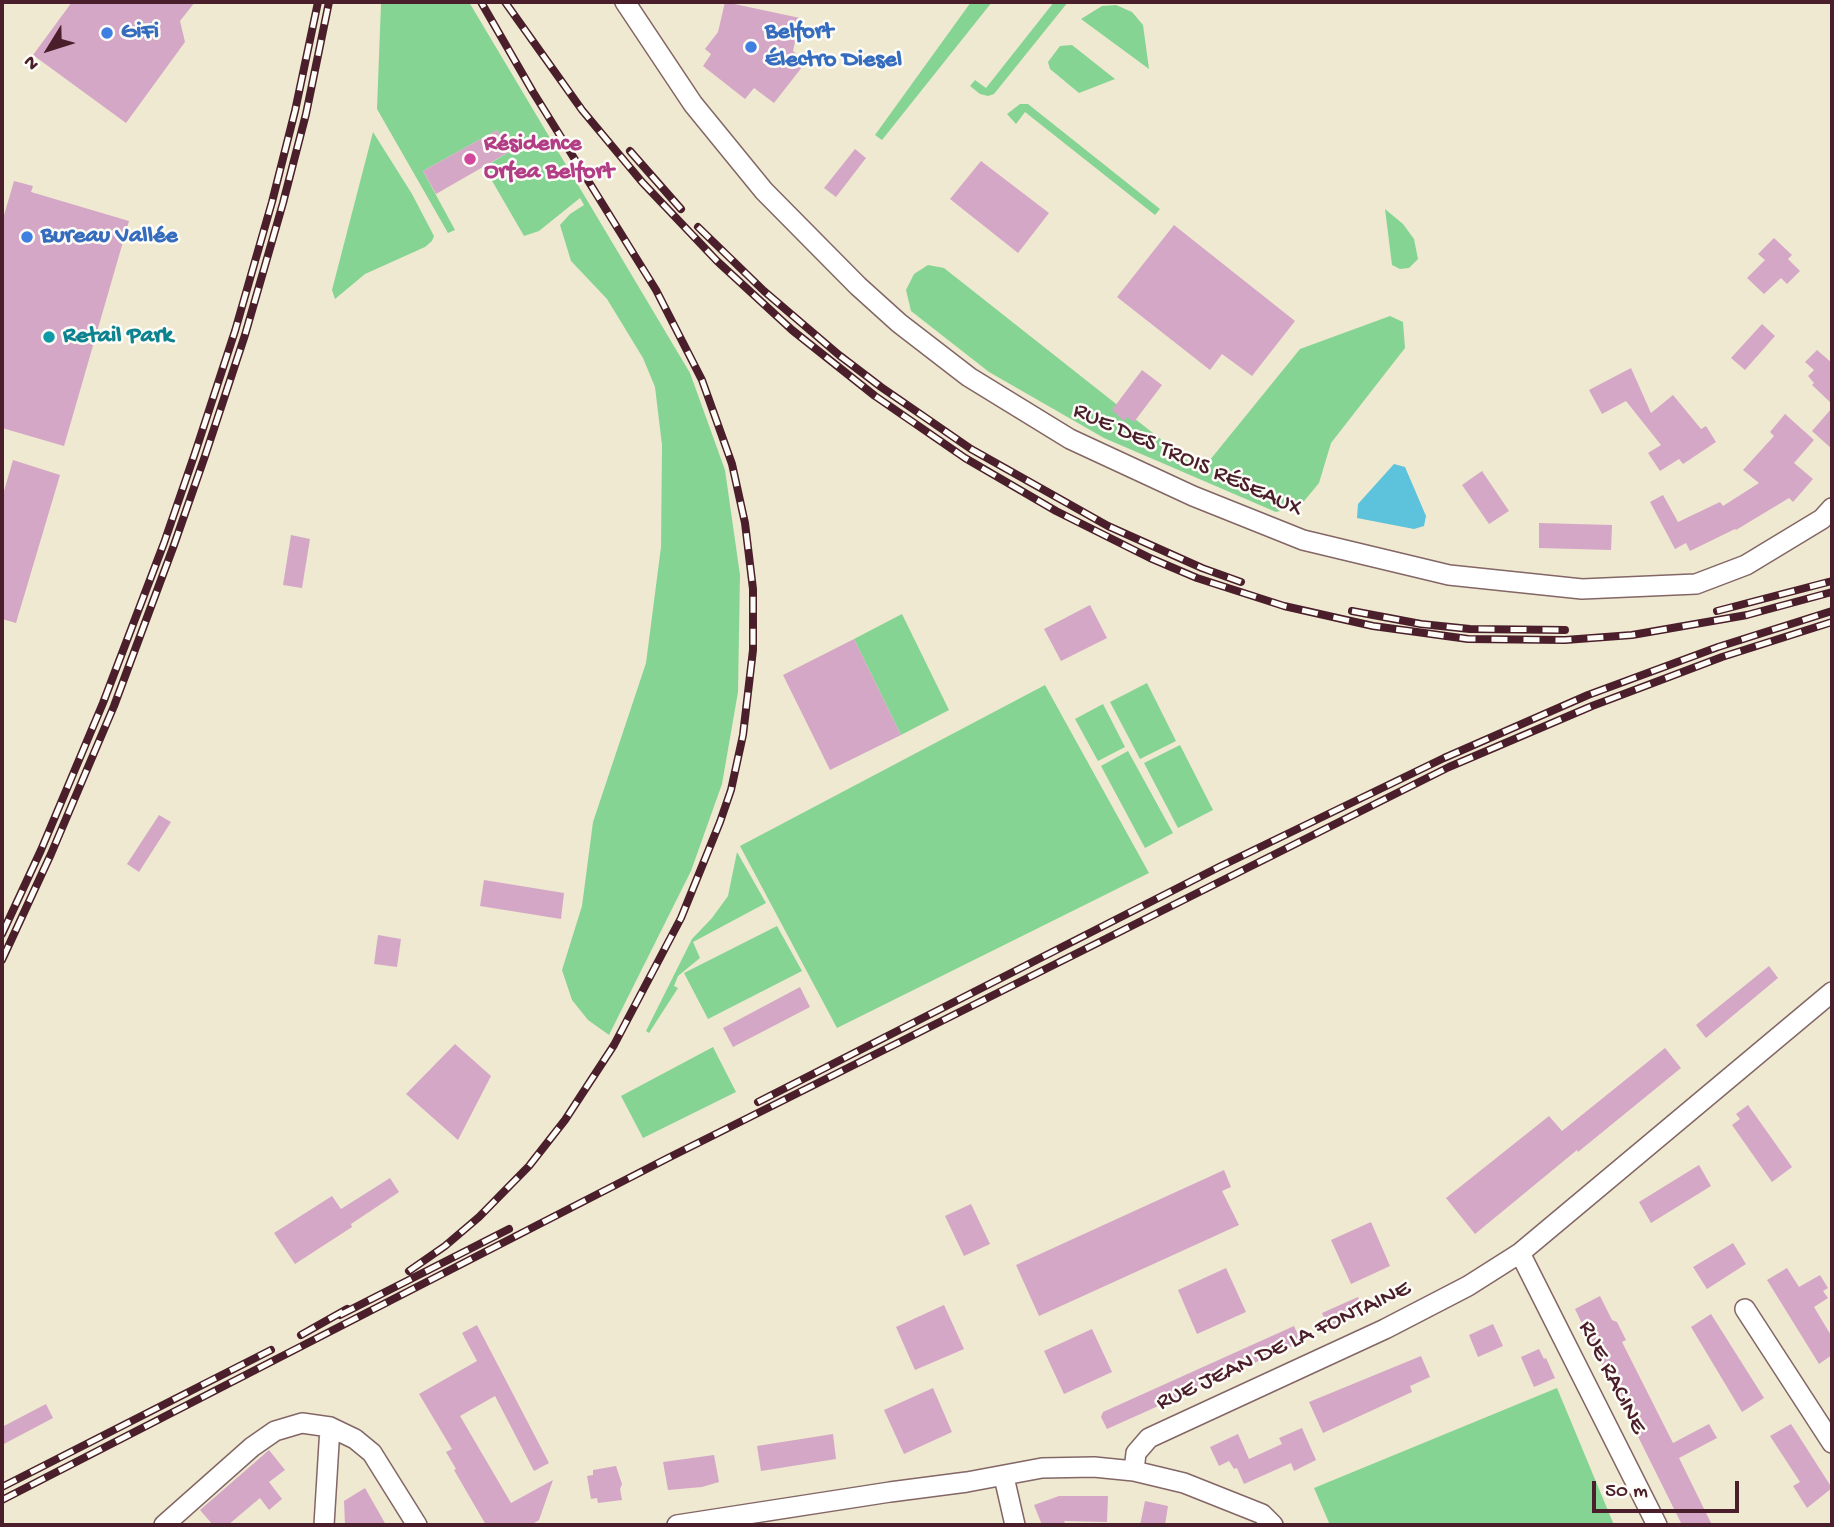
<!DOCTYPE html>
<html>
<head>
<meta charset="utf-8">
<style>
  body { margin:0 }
  #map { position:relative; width:1834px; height:1527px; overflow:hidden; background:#eee9d0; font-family:"Gochi Hand",sans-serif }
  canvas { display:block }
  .frame { position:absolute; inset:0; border:4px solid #4a1f2b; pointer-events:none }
  .north { position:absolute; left:14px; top:14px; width:70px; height:70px; -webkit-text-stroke:5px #fdfcf7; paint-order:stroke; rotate:232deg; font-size:19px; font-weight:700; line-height:28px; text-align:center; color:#4a1f2b }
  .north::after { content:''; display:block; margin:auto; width:24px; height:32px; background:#4a1f2b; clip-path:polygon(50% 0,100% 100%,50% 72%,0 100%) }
  .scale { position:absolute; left:1592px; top:1481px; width:147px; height:32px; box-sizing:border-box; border:4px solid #4a1f2b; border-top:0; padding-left:9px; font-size:21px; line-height:24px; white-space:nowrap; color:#4a1f2b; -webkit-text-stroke:5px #fdfcf7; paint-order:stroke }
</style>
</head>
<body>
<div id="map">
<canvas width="1834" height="1527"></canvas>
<div class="frame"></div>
<div class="north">N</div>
<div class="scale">50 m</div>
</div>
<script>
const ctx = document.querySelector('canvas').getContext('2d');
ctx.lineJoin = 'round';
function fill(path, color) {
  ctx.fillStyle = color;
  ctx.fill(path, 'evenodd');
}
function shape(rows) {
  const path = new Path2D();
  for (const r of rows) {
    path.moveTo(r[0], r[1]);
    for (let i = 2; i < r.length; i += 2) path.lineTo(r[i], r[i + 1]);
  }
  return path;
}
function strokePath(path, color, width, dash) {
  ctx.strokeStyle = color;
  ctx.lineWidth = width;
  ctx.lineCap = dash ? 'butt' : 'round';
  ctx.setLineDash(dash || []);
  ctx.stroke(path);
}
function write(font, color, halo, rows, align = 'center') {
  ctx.font = font + ' "Gochi Hand",sans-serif';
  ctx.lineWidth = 5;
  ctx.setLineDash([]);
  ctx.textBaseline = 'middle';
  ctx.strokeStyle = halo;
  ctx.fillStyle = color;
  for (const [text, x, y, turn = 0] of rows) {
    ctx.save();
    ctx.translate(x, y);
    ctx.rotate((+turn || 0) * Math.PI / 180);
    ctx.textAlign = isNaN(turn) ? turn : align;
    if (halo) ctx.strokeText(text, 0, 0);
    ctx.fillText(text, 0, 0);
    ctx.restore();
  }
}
const green = shape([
  [384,2,469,2,690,373,725,470,740,575,738,692,722,784,691,871,609,1035,588,1020,572,1000,562,970,582,906,593,822,646,663,661,547,662,445,655,387,643,358,607,299,571,261,560,225,570,214,584,205,580,198,539,231,524,236,484,167,509,152,497,130,423,171,455,230,448,233,377,109,381,4],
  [971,2,992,2,882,140,875,135],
  [1054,2,1068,2,994,94,988,96,980,94,970,86,975,80,986,88],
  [1116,5,1132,12,1143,25,1149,69,1081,19,1102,6],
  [1072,45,1115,79,1079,93,1050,69,1048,62,1060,46],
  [1020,104,1028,104,1160,209,1155,215,1025,112,1016,124,1007,114],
  [373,132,412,194,434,236,432,241,425,247,365,274,335,299,332,290],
  [1385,209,1403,224,1414,239,1418,259,1409,268,1400,269,1392,265],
  [928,265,944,268,1201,471,1300,349,1390,316,1403,322,1405,348,1331,443,1319,483,1300,506,1276,512,1104,438,989,372,911,311,906,290,914,274],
  [902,614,949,710,901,735,854,639],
  [1147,683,1176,741,1140,759,1110,702],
  [1045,685,1149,873,837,1028,740,846],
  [1103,704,1125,747,1098,761,1075,719],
  [1180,745,1213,810,1178,828,1144,763],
  [1128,751,1173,833,1145,848,1101,766],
  [737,852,766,903,693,942,700,958,678,976,674,986,678,988,649,1033,646,1031,692,939,712,918,728,896],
  [777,926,802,971,708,1019,684,973],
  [713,1047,736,1092,643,1138,621,1096],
  [1557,1388,1614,1525,1330,1525,1314,1488]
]);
const water = shape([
  [1394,464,1405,467,1426,516,1424,526,1414,529,1357,518,1358,504]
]);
const building = shape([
  [72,2,195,2,180,21,185,42,126,123,33,55],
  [725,2,800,18,793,51,806,62,774,103,754,88,745,99,703,66,711,54,705,49,718,32],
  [497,130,509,152,436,194,423,171],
  [855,149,866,158,836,197,824,188],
  [981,161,1049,213,1018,253,950,199],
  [14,181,33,186,31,192,129,221,64,446,2,428,2,222],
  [1174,225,1295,321,1252,376,1222,354,1210,370,1117,297],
  [1774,238,1792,255,1788,259,1800,271,1787,284,1781,278,1764,294,1747,278,1765,260,1758,254],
  [1762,324,1775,336,1745,370,1731,358],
  [1817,350,1832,363,1832,404,1812,385,1814,383,1808,376,1814,370,1805,362],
  [1631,368,1651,413,1673,395,1701,429,1706,426,1716,442,1683,464,1679,459,1660,471,1648,453,1661,445,1626,401,1602,414,1589,390],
  [1142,370,1162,385,1134,422,1127,417,1124,421,1112,410],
  [1832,408,1832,449,1812,431],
  [1785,414,1814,440,1794,463,1813,479,1793,502,1789,498,1736,530,1735,529,1690,551,1686,543,1675,549,1650,502,1663,495,1678,522,1720,502,1723,506,1759,483,1743,470,1774,436,1770,432],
  [13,460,60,475,16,623,2,619,2,498],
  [1482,471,1509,511,1489,524,1462,485],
  [1539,523,1612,525,1611,550,1539,548],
  [291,535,310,539,302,588,283,585],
  [1090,605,1107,638,1061,661,1044,629],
  [854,639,901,735,830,770,783,675],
  [159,815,171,822,139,872,127,864],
  [484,880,564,893,561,919,480,906],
  [378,935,401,939,397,967,374,964],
  [1769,966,1778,978,1706,1038,1696,1025],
  [800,987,810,1007,733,1047,723,1028],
  [455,1044,491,1076,458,1140,406,1094],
  [1665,1048,1681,1068,1578,1152,1577,1150,1475,1234,1446,1198,1549,1116,1562,1131],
  [1748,1105,1792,1167,1772,1182,1732,1125,1740,1119,1736,1114],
  [1699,1165,1711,1186,1651,1223,1639,1202],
  [1224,1170,1231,1187,1222,1191,1239,1225,1039,1316,1016,1265],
  [390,1178,399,1192,351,1224,352,1227,295,1264,274,1233,332,1196,341,1209],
  [971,1204,990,1244,964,1256,945,1216],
  [1371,1222,1390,1266,1351,1284,1331,1240],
  [1733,1243,1746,1264,1707,1289,1693,1267],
  [1226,1268,1246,1312,1197,1334,1178,1290],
  [1787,1268,1799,1287,1820,1275,1828,1288,1823,1291,1828,1298,1814,1307,1832,1337,1832,1355,1819,1364,1767,1280],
  [1600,1296,1612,1320,1617,1322,1626,1340,1622,1342,1673,1443,1709,1424,1717,1438,1679,1458,1712,1525,1682,1525,1587,1334,1575,1309],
  [1358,1297,1365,1313,1329,1329,1322,1313],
  [944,1305,964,1349,915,1370,896,1327],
  [1711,1314,1764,1398,1742,1412,1691,1327],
  [1493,1324,1503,1346,1478,1357,1469,1335],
  [477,1325,549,1463,534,1471,495,1396,460,1416,511,1503,553,1480,539,1520,531,1525,486,1525,454,1470,456,1469,446,1452,452,1449,419,1394,477,1361,462,1333],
  [1294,1326,1301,1342,1107,1429,1101,1417,1103,1412],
  [1092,1329,1112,1372,1064,1394,1044,1351],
  [1539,1349,1544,1359,1546,1358,1555,1378,1534,1387,1521,1357],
  [1421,1356,1430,1377,1410,1386,1412,1392,1323,1433,1309,1402],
  [933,1388,952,1432,904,1454,884,1410],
  [46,1404,53,1418,2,1445,2,1427],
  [1791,1424,1832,1488,1807,1508,1793,1486,1800,1482,1770,1436],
  [1302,1428,1316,1460,1294,1471,1291,1463,1244,1484,1237,1468,1234,1469,1229,1461,1219,1466,1210,1447,1238,1434,1249,1459,1282,1444,1279,1438],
  [833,1434,836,1459,761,1471,757,1446],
  [269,1450,285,1470,269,1482,282,1499,269,1510,260,1498,228,1525,213,1525,200,1510],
  [714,1455,719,1482,702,1487,668,1490,663,1462],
  [616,1466,622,1484,620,1489,622,1500,598,1503,597,1498,591,1499,587,1476,593,1475,593,1470],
  [365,1488,386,1525,345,1525,344,1501],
  [1059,1496,1108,1496,1107,1522,1064,1521,1066,1525,1042,1525,1034,1505],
  [1145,1501,1168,1506,1165,1525,1140,1525]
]);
const minor = shape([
  [625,2,693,104,764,191,858,286,899,323,969,377,1070,439,1193,496,1303,540,1449,575,1582,589,1696,584,1746,565,1822,519,1832,508],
  [1520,1253,1657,1525],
  [1745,1309,1832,1443],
  [1134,1471,1184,1483,1262,1514,1273,1525],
  [1004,1477,1015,1525],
  [164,1525,252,1447,275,1431,302,1423,330,1427,355,1439,372,1453,417,1525],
  [324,1525,330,1427],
  [677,1525,890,1492,967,1482,1042,1468,1094,1467,1134,1471,1136,1453,1149,1438,1385,1329,1468,1286,1520,1253,1832,992]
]);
const rail = shape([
  [505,2,582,110,642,182,717,261,792,330,875,396,965,458,1056,511,1150,558,1197,578,1284,606,1373,626,1468,639,1565,640,1632,635,1747,615,1832,592],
  [630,151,681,209],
  [698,227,764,291,839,355,881,387,971,449,1108,526,1202,568,1241,582],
  [1352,611,1421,624,1470,629,1565,630],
  [1717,611,1832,581],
  [2,934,41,850,103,703,164,543,195,453,235,331,272,202,295,111,318,2],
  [2,960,51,854,114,706,174,545,205,456,245,335,283,203,306,114,329,2],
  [758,1102,1219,867,1444,758,1588,695,1718,647,1832,611],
  [409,1271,445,1246,479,1217,529,1166,565,1120,614,1045,681,918,720,822,731,790,743,735,753,650,753,589,745,523,732,464,702,380,656,290,533,92,481,2],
  [340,1315,509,1229],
  [301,1335,347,1309],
  [2,1487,271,1350],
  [2,1500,668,1158,1449,767,1592,706,1722,657,1832,622]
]);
const markers = [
  [107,33,7,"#3f7fe0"],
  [751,47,7,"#3f7fe0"],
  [470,159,7,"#d1479c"],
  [27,237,7,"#3f7fe0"],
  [49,337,7,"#0f9aa8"]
];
const shopNames = [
  ["GiFi",121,33],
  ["Belfort",765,33],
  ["Électro Diesel",765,61],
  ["Bureau Vallée",41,237]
];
const hotelNames = [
  ["Résidence",484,145],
  ["Orfea Belfort",484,173]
];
const cultureNames = [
  ["Retail Park",63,337]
];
const streetNames = [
  ["RUE DES TROIS RÉSEAUX",1187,461,24],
  ["RUE JEAN DE LA FONTAINE",1284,1347,-25],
  ["RUE RACINE",1611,1378,63]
];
fill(green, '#86d493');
fill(water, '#5dc2db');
fill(building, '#d5a7c7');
strokePath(minor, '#836665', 22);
strokePath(minor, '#fff', 19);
strokePath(rail, '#4a1f2b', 8);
strokePath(rail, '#fdfcf7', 5, [16]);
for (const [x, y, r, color] of markers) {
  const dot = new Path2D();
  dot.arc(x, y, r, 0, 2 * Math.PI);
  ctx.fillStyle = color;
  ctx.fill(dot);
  strokePath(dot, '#fdfcf7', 2.5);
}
write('bold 24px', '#366cbe', '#fdfcf7', shopNames, 'left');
write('bold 24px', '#b23c85', '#fdfcf7', hotelNames, 'left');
write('bold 24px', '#0d838f', '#fdfcf7', cultureNames, 'left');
write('24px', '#4a1f2b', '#fdfcf7', streetNames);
</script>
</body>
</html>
